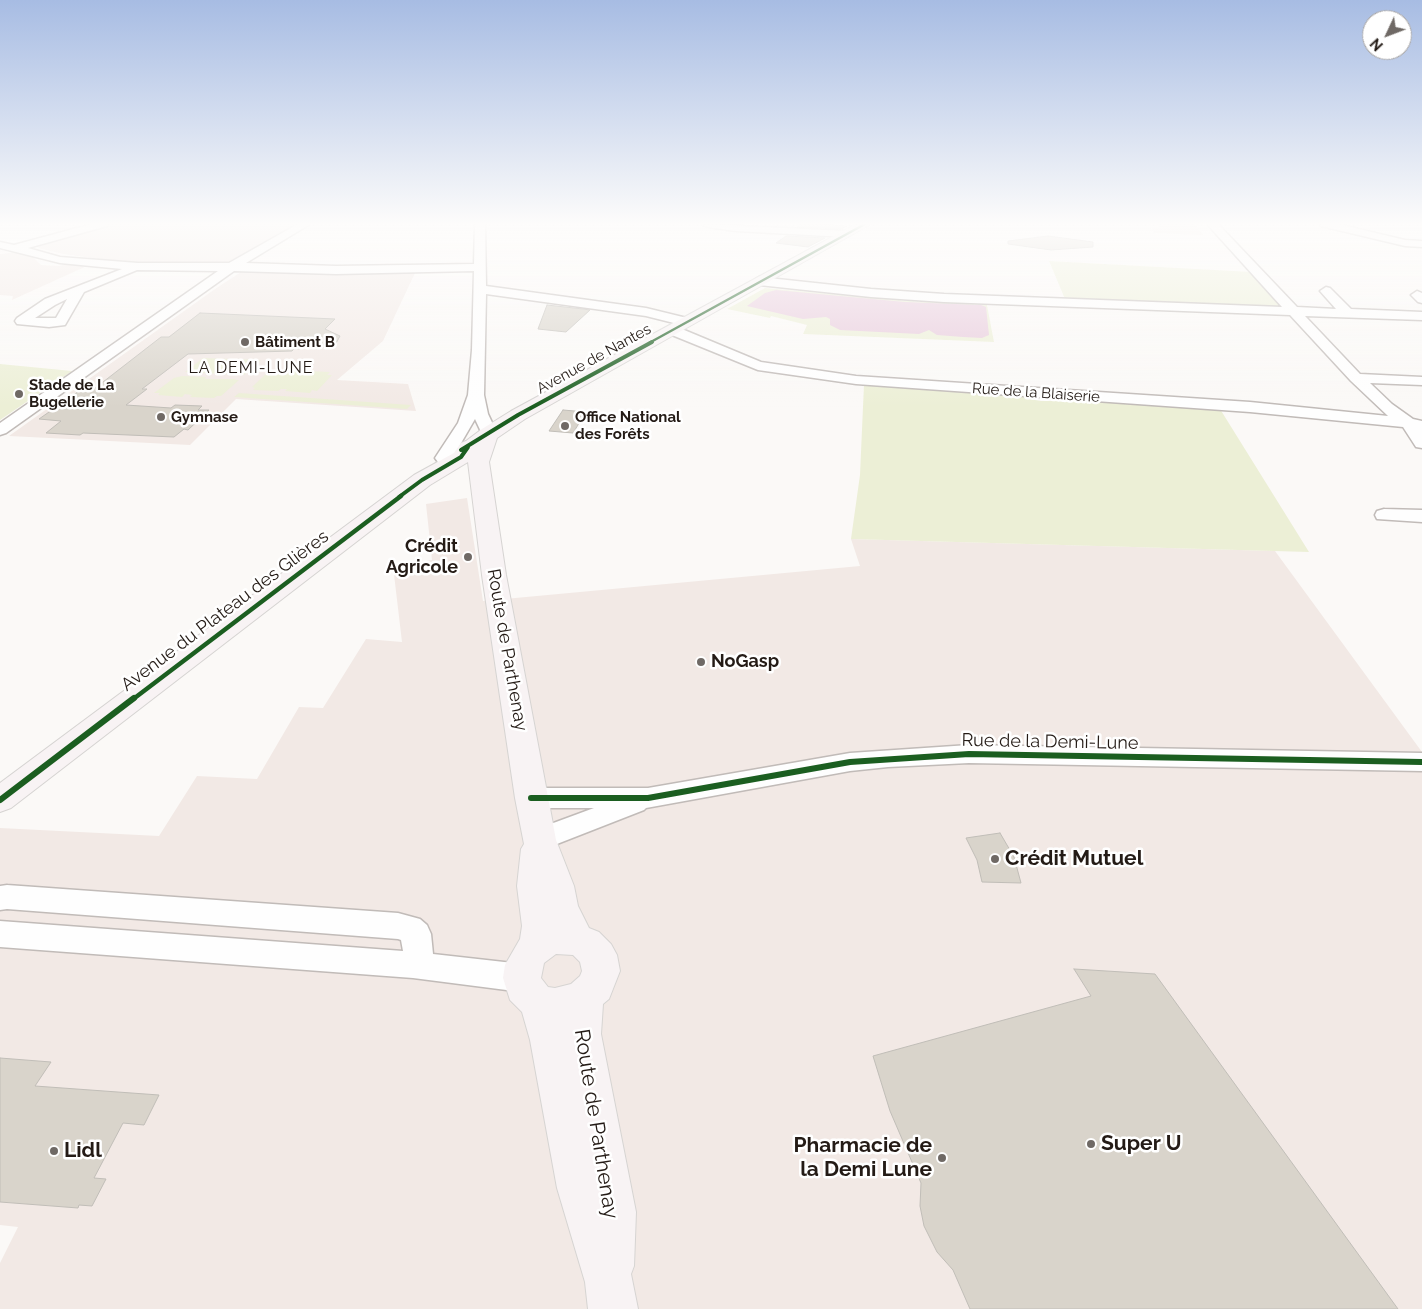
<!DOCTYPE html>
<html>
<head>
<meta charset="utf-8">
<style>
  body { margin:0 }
  #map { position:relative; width:1422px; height:1309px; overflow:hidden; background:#fbf9f7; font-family:Raleway,sans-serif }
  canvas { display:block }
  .north { position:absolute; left:1362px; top:10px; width:50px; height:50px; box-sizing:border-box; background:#fff; border:1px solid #a7a4a2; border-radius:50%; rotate:227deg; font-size:14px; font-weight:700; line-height:20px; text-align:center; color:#241b16 }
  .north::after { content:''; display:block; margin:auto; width:18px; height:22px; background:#6f6965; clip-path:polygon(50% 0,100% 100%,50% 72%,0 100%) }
</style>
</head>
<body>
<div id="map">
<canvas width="1422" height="1309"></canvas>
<div class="north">N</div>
</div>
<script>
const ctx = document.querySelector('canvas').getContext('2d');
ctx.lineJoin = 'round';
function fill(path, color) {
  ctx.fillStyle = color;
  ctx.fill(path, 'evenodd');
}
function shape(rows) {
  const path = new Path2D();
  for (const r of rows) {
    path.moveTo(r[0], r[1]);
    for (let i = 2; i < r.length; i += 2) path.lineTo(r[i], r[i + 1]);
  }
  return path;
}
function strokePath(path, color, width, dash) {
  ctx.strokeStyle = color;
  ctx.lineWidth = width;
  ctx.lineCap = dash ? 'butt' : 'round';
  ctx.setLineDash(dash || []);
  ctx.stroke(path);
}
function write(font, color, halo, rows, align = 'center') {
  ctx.font = font + ' Raleway,sans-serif';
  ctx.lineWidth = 5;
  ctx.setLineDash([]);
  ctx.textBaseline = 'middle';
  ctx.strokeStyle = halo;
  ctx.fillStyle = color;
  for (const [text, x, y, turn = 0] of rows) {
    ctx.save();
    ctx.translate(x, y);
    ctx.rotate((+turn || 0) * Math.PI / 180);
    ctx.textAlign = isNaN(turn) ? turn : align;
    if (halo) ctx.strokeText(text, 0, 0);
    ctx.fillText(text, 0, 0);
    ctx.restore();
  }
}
const built = shape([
  [110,224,300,224,228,262,159,263,106,260,63,254,38,248,41,245],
  [1153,224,1194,224,1203,235,1155,233,1151,228,1160,228,1157,224],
  [15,252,33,257,41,265,59,266,66,264,87,266,12,300,13,296,0,295,0,254],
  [246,271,314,274,415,273,383,341,337,380,408,384,416,411,236,399,190,445,9,436,215,289,241,272],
  [467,498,483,601,860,566,851,539,1275,551,1422,752,1422,1309,0,1309,0,1263,18,1227,0,1225,0,828,159,836,197,776,257,779,299,707,323,708,366,639,402,642,393,566,432,560,426,504]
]);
const green = shape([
  [1049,261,1252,272,1281,305,1271,308,1065,299],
  [765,288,909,301,987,305,994,342,803,334,807,325,771,316,770,318,727,309],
  [203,358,261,360,244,375,185,372],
  [0,364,72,371,0,420],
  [276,370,300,371,297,374,303,374,306,371,330,372,327,375,332,375,317,391,312,390,310,393,285,391,287,389,281,389,278,391,253,390,255,388,252,387,268,372,272,373],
  [182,376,206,377,205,379,236,379,235,380,239,380,221,396,217,396,214,398,190,397,192,395,185,394,182,397,158,395,160,393,154,393,174,378],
  [864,384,1026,395,1029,399,1041,401,1054,401,1056,397,1220,409,1309,552,851,539,860,475],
  [239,393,411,405,407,409,234,397]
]);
const water = shape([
  [776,290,905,302,981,305,986,307,989,335,982,338,963,337,937,335,929,330,919,334,840,330,830,325,830,319,826,317,803,319,747,306,765,293]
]);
const building = shape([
  [800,224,819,224,847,226,841,229,797,227,800,224],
  [786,236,825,238,808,247,776,243,786,236],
  [1048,236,1093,242,1093,247,1051,250,1008,244,1008,241,1048,236],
  [547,305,583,309,590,310,566,332,538,329,547,305],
  [200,313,335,319,325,329,340,336,334,347,294,349,292,351,188,354,142,389,147,389,126,405,171,408,175,405,202,406,198,410,209,410,188,430,184,429,174,437,83,433,80,435,46,433,61,421,39,419,82,389,94,389,161,337,169,337,200,313],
  [563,410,586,412,573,433,549,431,563,410],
  [1000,833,1014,857,1021,883,982,882,977,860,966,838,1000,833],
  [1074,969,1155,974,1398,1309,970,1309,953,1270,937,1252,924,1226,920,1206,921,1183,890,1111,873,1056,1091,996,1074,969],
  [0,1058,51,1062,35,1086,159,1095,144,1125,123,1123,94,1178,106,1179,92,1206,79,1205,78,1208,0,1202,0,1058]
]);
const minor = shape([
  [92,224,108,224,107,226,28,248,60,257,138,263,229,263,298,224,310,224,246,263,336,266,474,264,475,224,485,224,486,286,646,308,691,319,693,322,686,326,646,316,486,294,484,395,488,414,497,433,495,436,489,438,483,436,475,419,450,462,444,463,438,462,435,458,458,423,468,395,472,350,474,271,336,274,234,271,6,433,0,435,0,423,218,271,137,270,84,292,65,325,49,327,17,324,15,321,17,318,45,299,122,269,60,263,0,248,0,242,14,245,92,224],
  [67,299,56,318,35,318,55,305,67,299],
  [702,224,846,231,851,234,846,237,736,231,707,227,702,224],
  [1207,224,1218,224,1297,307,1336,309,1320,291,1326,287,1330,288,1351,309,1422,312,1422,320,1305,316,1360,374,1422,377,1422,385,1370,383,1392,404,1413,419,1422,421,1422,448,1416,447,1403,427,1250,412,856,384,758,370,667,333,665,330,672,326,677,327,761,362,856,376,1250,402,1388,416,1351,381,1290,315,944,302,871,297,759,285,753,281,759,277,871,289,944,294,1282,307,1207,224],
  [1320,224,1338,224,1405,240,1422,241,1422,247,1405,246,1321,226,1320,224],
  [1417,291,1422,293,1422,303,1418,302,1411,295,1417,291],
  [1384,509,1422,510,1422,522,1377,519,1375,515,1377,511,1384,509],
  [969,745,1422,753,1422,771,969,763,888,767,850,771,646,808,644,810,539,851,529,848,525,840,529,832,594,808,531,808,522,805,518,798,522,791,531,788,648,788,850,753,969,745],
  [7,885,398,913,420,919,427,925,431,934,433,954,522,964,533,968,538,978,533,988,522,992,413,978,0,947,0,921,403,951,401,940,398,939,7,909,0,910,0,886,7,885]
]);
const major = shape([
  [856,224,871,224,525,419,497,438,489,462,506,575,556,840,574,886,578,906,589,928,599,932,611,944,617,955,620,971,609,999,603,1004,601,1034,636,1212,634,1266,631,1274,638,1309,588,1309,585,1282,557,1188,530,1040,522,1012,510,1000,503,978,505,965,520,939,522,926,517,886,521,849,524,844,515,798,482,575,468,462,430,485,11,808,0,812,0,783,414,475,454,453,461,443,466,441,482,429,511,411,856,224],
  [556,954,573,955,580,962,582,971,580,976,571,984,555,988,548,987,541,978,544,963,556,954]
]);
const cyclewayFar3 = shape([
  [649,343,865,224]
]);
const cyclewayFar2 = shape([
  [461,450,518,415,652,342],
  [399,497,422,480,461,457,468,447]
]);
const cyclewayFar1 = shape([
  [132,700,401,496]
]);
const cycleway = shape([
  [531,798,648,798,850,762,969,754,1422,762],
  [0,800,134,698]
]);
const markers = [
  [245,342,5,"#6f6965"],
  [19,394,5,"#6f6965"],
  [161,417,5,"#6f6965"],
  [565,426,5,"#6f6965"],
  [468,557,5,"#6f6965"],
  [701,662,5,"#6f6965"],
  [995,859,5,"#6f6965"],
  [1091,1144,5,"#6f6965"],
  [54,1151,5,"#6f6965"],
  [942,1158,5,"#6f6965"]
];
const farPoinames = [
  ["Bâtiment B",255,342],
  ["Stade de La",29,385],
  ["Bugellerie",29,402],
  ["Gymnase",171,417],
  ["Office National",575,417],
  ["des Forêts",575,434]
];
const farStreetnames = [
  ["Avenue de Nantes",594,359,-29],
  ["Rue de la Blaiserie",1036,393,4]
];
const farNeighbourhoodnames = [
  ["LA DEMI-LUNE",251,368]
];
const poiNames = [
  ["Crédit",458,547],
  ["Agricole",458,568],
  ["NoGasp",711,662,"left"]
];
const streetNames = [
  ["Avenue du Plateau des Glières",225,611,-37],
  ["Route de Parthenay",507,650,80],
  ["Rue de la Demi-Lune",1050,742,1]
];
const nearPoinames = [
  ["Crédit Mutuel",1005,859],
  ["Super U",1101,1144],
  ["Pharmacie de",932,1146,"right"],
  ["la Demi Lune",932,1170,"right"],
  ["Lidl",64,1151]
];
const nearStreetnames = [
  ["Route de Parthenay",596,1124,81]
];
fill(built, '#f2e9e5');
fill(green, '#ecefd6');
fill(water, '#e7c9db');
fill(building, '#d9d4cb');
strokePath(building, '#c1beb8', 1);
strokePath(minor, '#c1bbb8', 3);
strokePath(major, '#d6d4d2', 2);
fill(minor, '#fefefe');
fill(major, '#f8f3f4');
strokePath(cyclewayFar3, '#1b5e20', 2.5);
strokePath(cyclewayFar2, '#1b5e20', 4);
strokePath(cyclewayFar1, '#1b5e20', 4.5);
strokePath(cycleway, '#1b5e20', 6);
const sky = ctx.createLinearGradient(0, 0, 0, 407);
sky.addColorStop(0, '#a7bce3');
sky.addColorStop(0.55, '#fdfcfb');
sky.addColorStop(1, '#fdfcfb00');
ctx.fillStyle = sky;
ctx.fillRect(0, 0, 1422, 407);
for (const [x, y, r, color] of markers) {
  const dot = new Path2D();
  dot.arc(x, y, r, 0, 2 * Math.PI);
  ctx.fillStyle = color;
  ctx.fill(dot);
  strokePath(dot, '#fff', 2);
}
write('bold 15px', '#241b16', '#fff', farPoinames, 'left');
write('15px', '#241b16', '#fff', farStreetnames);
ctx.letterSpacing = '1px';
write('16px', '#241b16', '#fff', farNeighbourhoodnames);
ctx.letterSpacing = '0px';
write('bold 18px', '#241b16', '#fff', poiNames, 'right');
write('18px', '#241b16', '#fff', streetNames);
write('bold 21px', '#241b16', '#fff', nearPoinames, 'left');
write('21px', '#241b16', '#fff', nearStreetnames);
</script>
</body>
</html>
